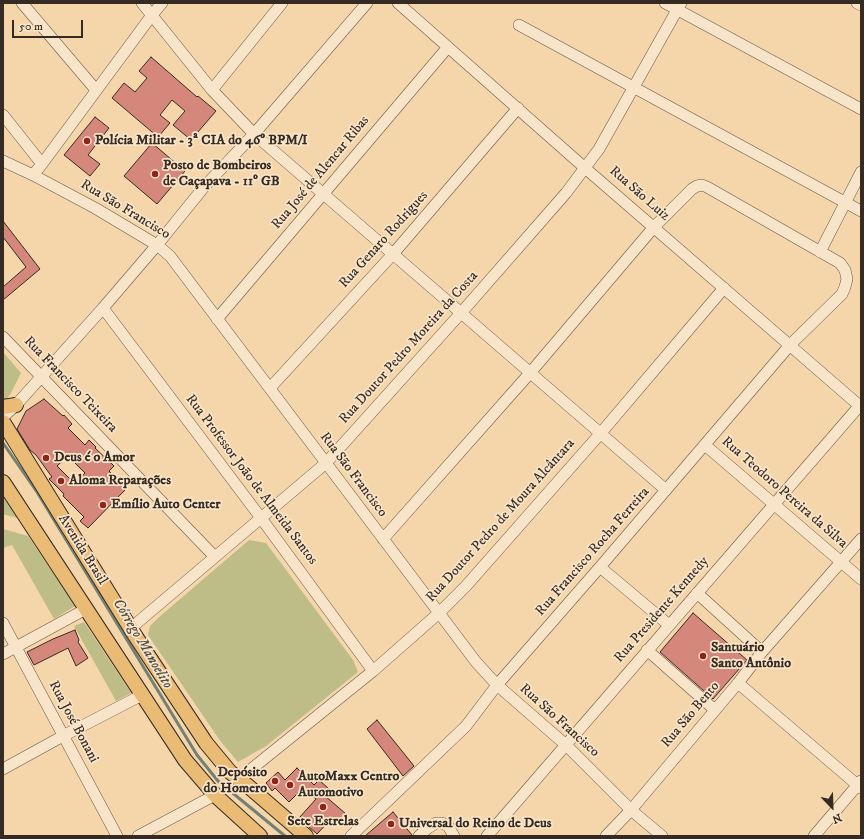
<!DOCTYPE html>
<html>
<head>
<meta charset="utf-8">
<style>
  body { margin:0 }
  #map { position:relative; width:864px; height:839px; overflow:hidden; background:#f4d6aa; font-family:"IM FELL DW Pica",serif }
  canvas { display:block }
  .frame { position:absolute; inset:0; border:4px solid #362b23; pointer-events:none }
  .north { position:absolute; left:812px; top:787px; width:40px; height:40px; -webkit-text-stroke:3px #f8e4c8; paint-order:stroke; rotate:157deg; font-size:11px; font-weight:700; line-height:16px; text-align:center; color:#362b23 }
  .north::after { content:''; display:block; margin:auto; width:14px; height:18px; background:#362b23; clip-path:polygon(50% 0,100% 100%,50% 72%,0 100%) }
  .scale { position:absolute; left:12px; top:20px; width:71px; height:18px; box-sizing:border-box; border:2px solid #362b23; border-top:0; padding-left:5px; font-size:12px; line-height:14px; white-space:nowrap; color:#362b23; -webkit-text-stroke:3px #f8e4c8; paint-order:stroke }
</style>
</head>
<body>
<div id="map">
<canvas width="864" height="839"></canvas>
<div class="frame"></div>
<div class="north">N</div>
<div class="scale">50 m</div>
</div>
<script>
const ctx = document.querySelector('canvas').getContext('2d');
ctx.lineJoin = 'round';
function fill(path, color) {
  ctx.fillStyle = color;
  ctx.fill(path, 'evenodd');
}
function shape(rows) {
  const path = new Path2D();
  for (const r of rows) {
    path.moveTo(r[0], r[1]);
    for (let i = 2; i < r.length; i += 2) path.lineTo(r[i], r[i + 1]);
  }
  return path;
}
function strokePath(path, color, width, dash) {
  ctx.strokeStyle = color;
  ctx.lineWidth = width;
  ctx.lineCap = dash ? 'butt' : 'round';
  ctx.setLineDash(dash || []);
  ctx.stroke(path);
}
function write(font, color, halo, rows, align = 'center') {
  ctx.font = font + ' "IM FELL DW Pica",serif';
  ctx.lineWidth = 3.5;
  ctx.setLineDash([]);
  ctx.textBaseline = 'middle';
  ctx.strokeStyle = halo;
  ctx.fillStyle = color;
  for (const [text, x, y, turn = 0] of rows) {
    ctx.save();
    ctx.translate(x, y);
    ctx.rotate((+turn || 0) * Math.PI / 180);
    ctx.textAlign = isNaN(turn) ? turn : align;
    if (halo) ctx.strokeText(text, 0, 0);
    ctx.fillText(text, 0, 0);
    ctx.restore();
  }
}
const green = shape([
  [3,352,21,373,11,393,6,400,3,401],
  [3,496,18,518,3,514],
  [3,529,28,536,75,606,54,619,12,545,3,548],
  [249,540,266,543,353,660,358,672,266,746,238,762,221,742,148,635,150,626,158,618],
  [84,622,131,693,116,701,74,626]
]);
const stream = shape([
  [3,443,37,492,197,755,218,781,285,836]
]);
const building = shape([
  [151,57,197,97,198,96,216,111,191,140,173,125,185,111,172,100,160,115,170,123,158,137,112,98,124,83,135,92,147,78,139,71,151,57],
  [95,117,109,128,88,155,100,164,90,176,64,155,95,117],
  [152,143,185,171,157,204,124,176,152,143],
  [3,221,40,269,3,300,3,287,26,267,3,237,3,221],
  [44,399,63,416,64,415,72,424,68,428,85,445,89,440,96,447,95,448,114,466,109,471,118,481,117,482,125,490,88,528,80,521,84,517,63,496,64,494,49,479,52,477,36,455,30,450,17,429,26,411,44,399],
  [68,456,85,473,75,484,57,466,68,456],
  [693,613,747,660,713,699,660,652,693,613],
  [75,630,79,640,78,642,88,658,76,666,68,648,34,665,27,652,53,639,75,630],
  [377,720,414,766,403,776,367,729,377,720],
  [297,768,314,785,319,780,329,789,324,795,346,814,339,823,333,817,317,834,299,818,316,799,303,788,289,802,275,788,272,791,266,783,278,772,285,780,297,768],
  [393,812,412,835,412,836,365,836,393,812]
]);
const minor = shape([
  [22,3,96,90],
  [142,3,212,90,254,134,666,490],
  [398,3,585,168,861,407],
  [665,3,861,109],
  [857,3,861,5],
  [519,25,861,211],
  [212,90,282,3],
  [3,115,42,164],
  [3,161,33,175,95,208,157,245,170,256,476,662,497,685,566,745,631,810,662,836],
  [33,175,42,164,152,15,162,3],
  [820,252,861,172],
  [103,308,261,518,373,671],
  [217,319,448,47],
  [3,337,215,557],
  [270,388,393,254,518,108],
  [3,417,16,405,103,308,157,245,204,187,254,134,367,3],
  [705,445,861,579],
  [600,567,669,625],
  [697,593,762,652],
  [3,623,117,836],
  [131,628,326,463,461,313,566,193,599,149,681,3],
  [647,650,715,710],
  [3,654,86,609],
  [738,683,861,788],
  [3,769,63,736,142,695],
  [239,779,373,671,439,613,466,586,600,434,724,288],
  [138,836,215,795],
  [351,836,466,726,497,685,600,567,790,345,842,294,845,287,847,279,845,270,840,263,707,187,702,185,697,186,692,189,654,227,530,373,383,539],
  [419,836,428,828,436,823,442,823,448,826,454,836],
  [487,836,861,404],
  [606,836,631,810,738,683,762,652,861,539],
  [814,836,861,781]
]);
const major = shape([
  [3,407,16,405],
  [3,422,136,637,206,743,230,772,248,786,306,836],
  [3,482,185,760,215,795,260,836]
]);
const markers = [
  [87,141,4,"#8f2418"],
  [155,174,4,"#8f2418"],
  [46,458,4,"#8f2418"],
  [61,481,4,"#8f2418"],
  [103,505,4,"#8f2418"],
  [703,656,4,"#8f2418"],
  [275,781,4,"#8f2418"],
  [290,785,4,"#8f2418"],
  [323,807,4,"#8f2418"],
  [391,824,4,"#8f2418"]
];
const poiNames = [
  ["Polícia Militar - 3ª CIA do 46º BPM/I",95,141],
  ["Posto de Bombeiros",163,166],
  ["de Caçapava - 11º GB",163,182],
  ["Deus é o Amor",54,458],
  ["Aloma Reparações",69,481],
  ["Emílio Auto Center",111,505],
  ["Santuário",711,648],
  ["Santo Antônio",711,664],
  ["Depósito",267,773,"right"],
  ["do Homero",267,789,"right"],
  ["AutoMaxx Centro",298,777],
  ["Automotivo",298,793],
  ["Sete Estrelas",323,822,"center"],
  ["Universal do Reino de Deus",399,824]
];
const streetNames = [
  ["Rua José de Alencar Ribas",321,173,-50],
  ["Rua São Luiz",639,194,41],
  ["Rua São Francisco",125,210,31],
  ["Rua Genaro Rodrigues",384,240,-48],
  ["Rua Doutor Pedro Moreira da Costa",409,348,-48],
  ["Rua Francisco Teixeira",70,385,46],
  ["Rua São Francisco",353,475,53],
  ["Rua Professor João de Almeida Santos",251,480,53],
  ["Rua Teodoro Pereira da Silva",784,493,41],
  ["Rua Doutor Pedro de Moura Alcântara",501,521,-48],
  ["Avenida Brasil",82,550,58],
  ["Rua Francisco Rocha Ferreira",593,552,-49],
  ["Rua Presidente Kennedy",662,610,-49],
  ["Rua São Bento",691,715,-50],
  ["Rua São Francisco",559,721,42],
  ["Rua José Bonani",73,722,62]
];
const waterNames = [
  ["Córrego Manoelito",142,644,59]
];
fill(green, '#bebd87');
strokePath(stream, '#738073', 3);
fill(building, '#d5877b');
strokePath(building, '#362b23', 1);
strokePath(minor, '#665645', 12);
strokePath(major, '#362b23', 16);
strokePath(minor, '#f8e4c8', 11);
strokePath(major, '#eabb75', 14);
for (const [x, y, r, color] of markers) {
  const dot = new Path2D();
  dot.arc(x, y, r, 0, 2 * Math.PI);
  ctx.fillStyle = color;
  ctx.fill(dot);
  strokePath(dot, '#f8e4c8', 1.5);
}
write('bold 14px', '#362b23', '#f8e4c8', poiNames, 'left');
write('14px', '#362b23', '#f8e4c8', streetNames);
write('italic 15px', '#504e44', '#f8e4c8', waterNames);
</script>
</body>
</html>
